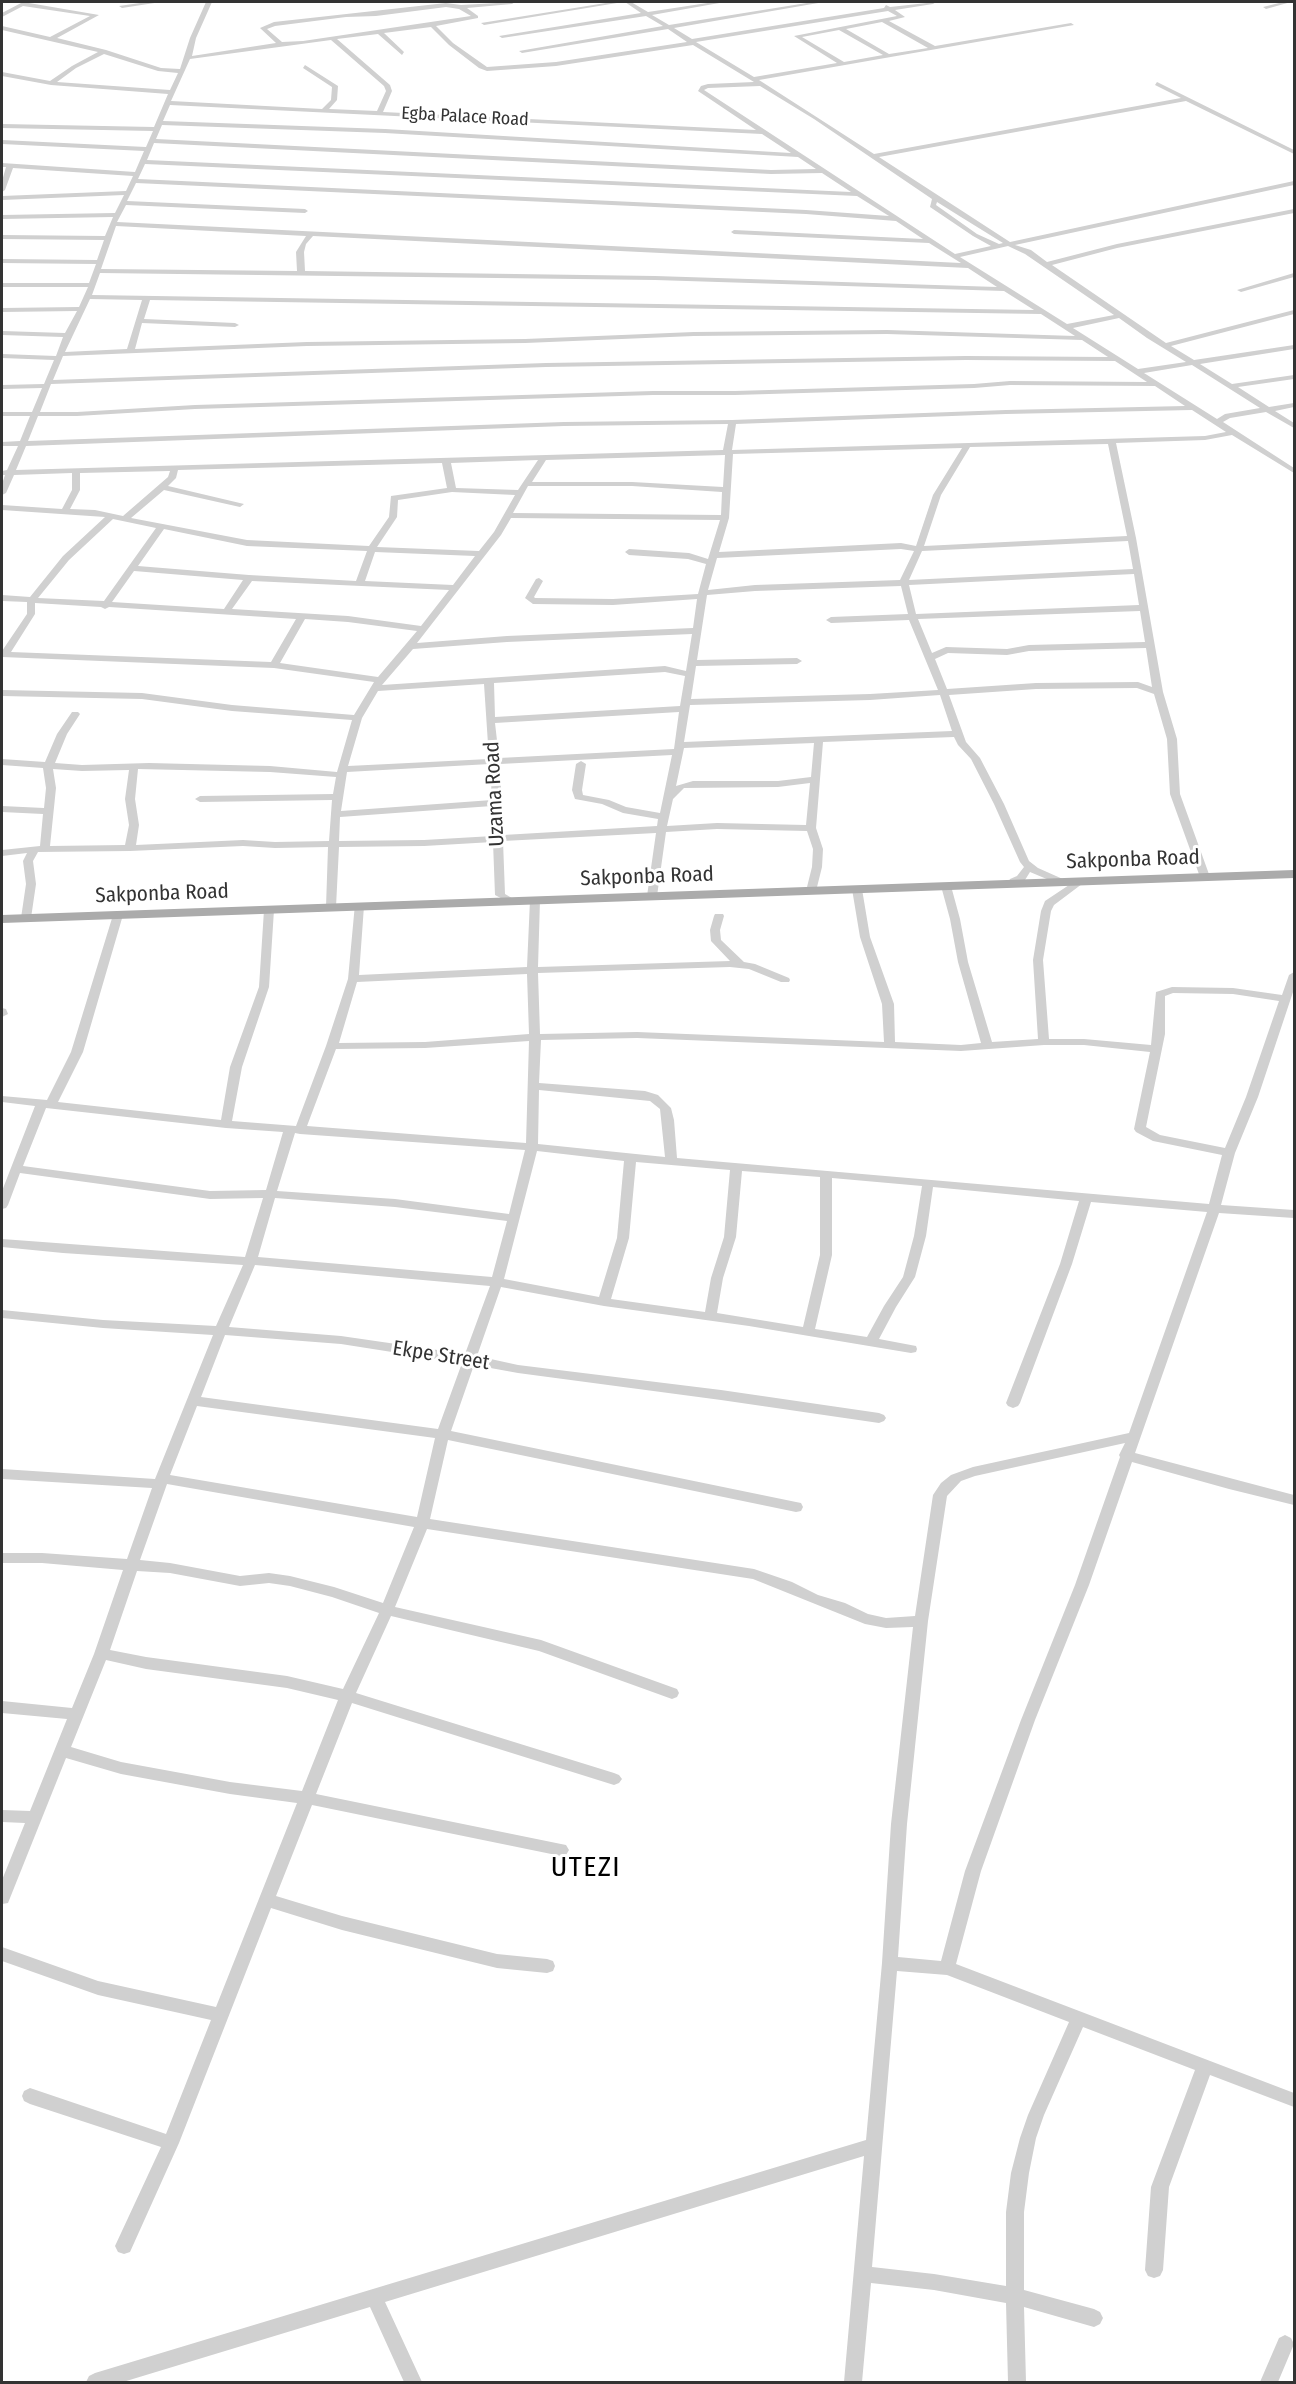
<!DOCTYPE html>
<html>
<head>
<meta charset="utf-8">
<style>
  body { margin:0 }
  #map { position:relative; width:1296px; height:2384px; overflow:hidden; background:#fff; font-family:"Fira Sans Condensed",sans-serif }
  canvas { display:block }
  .frame { position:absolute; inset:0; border:3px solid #333; pointer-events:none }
</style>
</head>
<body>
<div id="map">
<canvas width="1296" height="2384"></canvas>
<div class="frame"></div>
</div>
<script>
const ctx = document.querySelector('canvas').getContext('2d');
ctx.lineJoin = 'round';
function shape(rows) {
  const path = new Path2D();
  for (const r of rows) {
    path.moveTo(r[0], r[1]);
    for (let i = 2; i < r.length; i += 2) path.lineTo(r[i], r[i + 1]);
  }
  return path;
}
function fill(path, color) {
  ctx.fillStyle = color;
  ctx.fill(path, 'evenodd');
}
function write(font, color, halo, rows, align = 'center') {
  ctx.font = font + ' "Fira Sans Condensed",sans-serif';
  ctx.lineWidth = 6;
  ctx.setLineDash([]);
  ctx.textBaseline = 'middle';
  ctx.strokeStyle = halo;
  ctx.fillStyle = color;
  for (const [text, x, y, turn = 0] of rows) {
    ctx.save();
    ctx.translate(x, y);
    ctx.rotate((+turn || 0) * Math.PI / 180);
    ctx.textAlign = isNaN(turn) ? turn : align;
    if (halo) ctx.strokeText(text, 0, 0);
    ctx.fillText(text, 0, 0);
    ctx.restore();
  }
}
const minor = shape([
  [23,2,99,15,57,38,106,50,161,68,180,69,190,38,206,2,212,2,196,38,192,56,276,43,260,28,274,22,446,3,461,5,515,2,512,4,467,8,478,16,478,18,436,26,453,43,487,67,556,62,687,42,668,29,522,53,519,51,663,26,646,16,502,38,499,36,641,13,625,2,631,2,648,12,714,2,725,2,652,15,669,25,813,2,824,2,674,28,692,39,884,8,886,5,890,7,936,2,933,4,895,10,905,17,889,21,935,46,1071,23,1074,25,759,80,874,154,1181,98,1155,85,1157,82,1294,150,1294,154,1292,153,1186,101,879,157,1010,242,1294,181,1294,185,1015,245,1031,250,1047,262,1117,244,1294,209,1294,213,1117,248,1052,265,1166,343,1294,310,1294,314,1171,346,1194,360,1294,345,1294,349,1200,364,1232,384,1294,375,1294,379,1238,387,1269,407,1294,403,1294,407,1275,411,1294,423,1294,428,1266,412,1230,418,1223,422,1294,468,1294,473,1232,435,1205,440,1116,443,1136,538,1163,692,1177,739,1180,794,1210,877,1209,879,1201,879,1200,877,1170,794,1167,739,1154,694,1137,688,1036,689,949,695,966,742,980,758,1004,804,1029,861,1038,868,1065,880,1066,882,1065,884,1061,885,1030,872,1025,880,1014,884,1010,883,1009,881,1010,879,1017,876,1024,867,1020,862,994,804,971,759,958,745,954,737,823,742,816,828,823,849,822,867,816,891,811,894,806,891,812,867,813,849,807,831,717,829,666,832,657,896,652,899,647,896,656,833,503,841,505,894,517,901,512,904,495,895,493,842,424,846,339,847,336,907,331,910,326,907,328,847,275,848,243,846,130,851,38,852,33,861,36,884,31,918,26,921,22,920,21,918,26,884,23,861,27,853,2,856,2,850,40,846,43,814,2,812,2,806,44,808,46,788,43,768,2,765,2,759,45,762,57,734,72,712,78,712,80,714,67,734,55,763,82,765,149,763,270,766,337,772,352,720,232,711,142,699,2,696,2,690,142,693,232,705,354,715,374,682,274,668,2,657,2,651,27,614,27,602,2,601,2,595,30,597,63,556,105,517,2,510,2,505,62,509,72,490,72,473,14,475,6,493,2,495,2,484,5,475,2,475,2,471,7,470,18,446,2,446,2,442,20,441,30,416,2,416,2,412,32,412,42,388,2,389,2,385,44,384,54,360,2,358,2,354,56,356,63,337,2,335,2,331,65,333,77,311,2,312,2,308,79,307,88,287,2,287,2,283,89,283,96,264,2,263,2,259,97,260,104,240,2,239,2,235,105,236,113,217,2,219,2,215,115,213,124,195,2,200,2,196,126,191,133,176,13,168,5,190,2,192,2,181,6,167,2,167,2,163,135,172,144,151,2,144,2,140,146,147,153,131,2,128,2,124,154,127,168,94,51,85,2,76,2,72,50,81,72,66,98,52,2,30,2,26,50,37,90,16,23,6,2,17,2,13,23,2],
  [446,7,459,9,471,16,303,41,282,42,267,29,275,26,346,17,376,16,446,7],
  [888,11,897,16,794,36,837,63,754,77,696,42,888,11],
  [882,22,928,48,889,54,846,29,882,22],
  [431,27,449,45,479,68,487,71,556,66,693,45,754,82,708,84,701,86,698,91,756,130,383,112,392,91,390,85,337,39,378,34,402,55,404,52,384,33,431,27],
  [839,30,883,55,844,62,802,37,839,30],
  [331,40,384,86,386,91,377,111,329,109,337,100,338,86,305,65,303,68,332,87,331,100,322,109,171,101,190,59,331,40],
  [104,54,158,71,178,73,170,90,57,82,76,68,104,54],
  [760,86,814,119,932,199,930,207,973,236,991,246,955,254,704,90,708,88,760,86],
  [170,105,762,134,791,153,385,129,163,121,170,105],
  [162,125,385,133,798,157,816,169,771,170,156,139,162,125],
  [154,143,771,174,822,173,851,192,147,160,154,143],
  [145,164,857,196,889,216,806,210,138,179,145,164],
  [136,183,806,214,896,221,923,239,734,230,731,232,734,234,929,243,961,263,117,222,126,205,305,213,308,211,305,209,127,201,136,183],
  [937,202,961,217,1003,243,999,244,977,234,936,205,937,202],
  [116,226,306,236,296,252,297,271,101,269,116,226],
  [313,236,968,268,997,287,655,276,305,271,304,252,306,244,313,236],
  [1008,246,1025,254,1114,315,1067,324,960,257,1008,246],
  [100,273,655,280,1004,291,1034,310,92,295,100,273],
  [90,299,142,300,127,349,65,352,90,299],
  [150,300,1041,314,1075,336,887,330,694,332,525,339,307,342,135,349,142,323,235,327,239,325,235,323,144,319,150,300],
  [1119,318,1147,338,1186,362,1138,369,1073,328,1119,318],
  [887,334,1082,340,1108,357,966,356,546,363,53,380,63,356,307,346,525,343,694,336,887,334],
  [966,360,1115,361,1147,382,1010,381,974,384,735,391,653,391,195,405,77,412,40,412,51,384,546,367,966,360],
  [1192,365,1260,408,1225,414,1217,419,1144,373,1192,365],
  [1010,385,1155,386,1185,406,1006,410,732,420,564,422,28,441,38,416,77,416,195,409,653,395,735,395,974,388,1010,385],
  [1192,410,1226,432,1205,436,732,450,736,424,1006,414,1192,410],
  [728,424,723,450,16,470,26,446,564,426,728,424],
  [1108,444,1127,536,924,546,941,495,970,447,1108,444],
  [962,448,933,495,916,546,901,543,719,552,729,518,733,454,962,448],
  [725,455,723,487,632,482,532,482,546,460,725,455],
  [538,460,518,490,456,488,451,463,538,460],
  [442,463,447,488,391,496,389,517,369,546,247,540,131,518,164,490,240,507,244,504,168,486,176,478,178,470,442,463],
  [170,471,168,477,123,516,95,510,70,509,80,490,80,473,170,471],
  [528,486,632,486,722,492,721,515,513,513,528,486],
  [452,492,515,495,494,532,479,551,377,547,397,517,398,500,452,492],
  [511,518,720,520,708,559,689,553,629,549,625,552,629,555,688,559,706,564,698,594,613,599,535,598,534,597,543,581,539,578,536,579,525,598,533,604,613,605,697,599,693,628,507,636,417,643,501,535,511,518],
  [113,519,156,528,104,601,38,598,69,560,113,519],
  [164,529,247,546,367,551,356,581,249,575,138,566,164,529],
  [1128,541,1133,569,909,580,922,551,1128,541],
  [901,549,914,551,900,580,755,585,708,590,717,558,901,549],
  [375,552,475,556,453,585,365,581,375,552],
  [134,571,243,580,224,609,112,602,134,571],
  [1134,574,1139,605,916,614,909,585,1134,574],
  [252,581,449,590,421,626,348,616,232,609,252,581],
  [901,586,908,614,831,617,826,620,831,623,909,620,938,690,870,694,691,699,696,666,797,664,802,661,797,658,697,660,707,595,755,591,901,586],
  [35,603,101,607,105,609,109,607,296,619,271,662,11,652,35,614,35,603],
  [1140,611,1145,642,1029,645,1007,649,946,647,932,653,918,619,1140,611],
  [305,619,348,622,417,631,378,677,280,663,305,619],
  [692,634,686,671,665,666,382,685,413,649,507,642,692,634],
  [1146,648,1152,687,1138,682,1036,683,947,689,935,659,948,653,1007,655,1029,651,1146,648],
  [665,672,685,676,680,706,495,717,494,683,665,672],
  [484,684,489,759,348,766,362,718,378,691,484,684],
  [940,695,952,731,684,742,690,705,870,700,940,695],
  [679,712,674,749,499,758,495,723,679,712],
  [814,743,811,777,778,781,693,781,676,786,684,748,814,743],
  [672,755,660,813,626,807,609,800,583,795,582,790,586,764,581,761,576,764,572,790,575,799,602,804,623,813,658,819,657,826,503,835,500,764,672,755],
  [490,764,492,800,341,811,347,772,490,764],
  [53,769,82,771,129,770,125,799,129,825,125,845,50,846,56,788,53,769],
  [138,769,270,772,336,777,333,794,200,796,195,799,200,802,332,800,329,841,275,842,243,840,136,845,139,825,135,799,138,769],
  [810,783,806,825,717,823,667,826,673,799,684,788,778,787,810,783],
  [492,806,493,836,424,840,339,841,340,817,492,806],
  [147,2,161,2,122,8,119,6,147,2],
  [612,2,623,2,484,25,481,23,612,2],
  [1283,2,1291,2,1266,9,1263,7,1283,2],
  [1294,273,1294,277,1241,292,1237,290,1294,273],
  [1078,879,1082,880,1083,882,1082,884,1054,905,1051,911,1043,960,1049,1039,1084,1039,1151,1045,1156,992,1172,987,1233,988,1282,995,1289,975,1294,972,1294,989,1258,1097,1235,1153,1221,1205,1294,1210,1294,1218,1219,1213,1135,1453,1294,1495,1294,1505,1229,1489,1132,1462,1089,1585,1035,1720,981,1871,956,1964,1294,2093,1294,2107,1210,2075,1169,2187,1163,2270,1160,2276,1154,2278,1148,2276,1145,2270,1151,2187,1195,2070,1083,2027,1044,2115,1036,2138,1029,2173,1024,2212,1024,2290,1094,2309,1100,2312,1103,2318,1100,2324,1094,2327,1024,2307,1026,2382,1008,2382,1006,2303,934,2290,871,2283,862,2382,844,2382,864,2156,385,2302,422,2382,404,2382,370,2307,123,2382,86,2382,89,2376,95,2373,866,2140,882,1963,891,1824,913,1627,886,1628,865,1624,753,1579,427,1529,395,1607,541,1640,677,1689,679,1693,677,1697,672,1699,539,1651,391,1616,356,1693,614,1773,619,1775,622,1779,619,1783,614,1785,352,1703,316,1794,561,1844,566,1845,569,1850,566,1855,561,1856,312,1805,276,1896,342,1916,497,1954,547,1959,553,1961,555,1966,553,1971,547,1973,497,1968,342,1930,271,1908,179,2143,130,2252,124,2254,118,2252,115,2246,161,2147,30,2104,24,2101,22,2096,24,2091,30,2088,166,2134,211,2020,98,1995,2,1961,2,1947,98,1981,216,2007,297,1803,230,1794,121,1774,66,1758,8,1903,2,1904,2,1880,25,1823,2,1822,2,1810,30,1811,67,1719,2,1713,2,1701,72,1708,94,1654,123,1570,42,1563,2,1563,2,1553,42,1553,127,1559,152,1488,2,1479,2,1469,155,1479,213,1335,103,1328,2,1318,2,1310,103,1320,216,1326,243,1265,63,1253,2,1247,2,1239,245,1257,263,1198,210,1199,20,1173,8,1205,6,1208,2,1209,2,1191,35,1106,2,1102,2,1096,47,1100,71,1052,113,915,118,912,123,915,83,1052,58,1102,221,1120,230,1067,259,987,264,910,269,907,274,910,269,987,242,1067,232,1121,296,1126,326,1046,348,979,355,904,359,903,364,906,359,975,527,967,530,900,535,897,540,900,538,967,730,961,711,941,710,930,714,916,715,914,723,914,724,916,720,930,721,940,744,962,755,964,789,978,790,980,789,982,781,982,749,969,730,967,538,973,540,1034,637,1032,884,1042,882,1004,860,937,852,889,857,886,862,889,870,937,894,1004,895,1042,961,1045,981,1043,958,962,950,919,941,886,942,884,946,883,951,886,960,919,968,962,992,1042,1038,1039,1033,960,1041,911,1045,901,1078,879],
  [527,974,529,1034,425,1042,339,1043,357,982,527,974],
  [1173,993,1233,994,1279,1001,1246,1097,1225,1148,1160,1135,1146,1127,1165,1034,1165,996,1173,993],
  [637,1038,961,1051,1044,1045,1084,1045,1150,1052,1134,1129,1136,1132,1153,1141,1222,1155,1209,1204,677,1158,674,1120,671,1108,658,1095,645,1091,539,1083,541,1040,637,1038],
  [529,1041,526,1143,307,1126,336,1049,425,1048,529,1041],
  [539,1090,650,1101,660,1109,665,1157,538,1144,539,1090],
  [46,1108,226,1128,283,1132,266,1190,210,1191,23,1166,46,1108],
  [295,1133,300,1134,525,1150,509,1214,395,1199,277,1191,295,1133],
  [537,1151,624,1161,617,1238,599,1297,504,1279,537,1151],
  [636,1162,730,1170,724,1237,711,1278,705,1312,611,1299,629,1238,636,1162],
  [742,1171,820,1177,820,1255,803,1327,717,1313,723,1278,736,1237,742,1171],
  [832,1178,922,1186,914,1236,903,1277,884,1306,867,1337,815,1329,832,1255,832,1178],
  [933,1187,1079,1201,1060,1264,1006,1403,1008,1406,1013,1408,1018,1406,1020,1403,1072,1264,1091,1202,1207,1212,1129,1433,973,1467,951,1475,941,1483,933,1495,915,1616,886,1618,868,1614,845,1603,818,1595,792,1582,754,1569,430,1519,448,1440,796,1512,801,1511,803,1507,801,1503,796,1502,451,1431,474,1365,518,1373,721,1400,879,1423,884,1421,886,1418,884,1415,879,1413,721,1390,518,1365,477,1356,501,1287,604,1306,749,1326,911,1353,916,1352,917,1349,916,1346,879,1339,896,1307,915,1277,926,1236,933,1187],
  [275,1198,395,1207,507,1221,492,1277,258,1257,275,1198],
  [255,1265,490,1286,465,1354,341,1336,229,1327,255,1265],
  [225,1335,341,1344,462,1363,438,1429,201,1397,225,1335],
  [197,1406,435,1438,417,1517,170,1475,197,1406],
  [1125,1443,1119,1455,1120,1457,1075,1585,1021,1720,965,1871,941,1961,898,1957,907,1824,928,1621,947,1496,961,1481,975,1476,1125,1443],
  [167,1484,414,1527,383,1603,334,1587,290,1576,269,1573,240,1576,170,1563,140,1560,167,1484],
  [137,1571,170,1573,240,1586,269,1583,290,1586,332,1597,379,1613,343,1689,287,1676,146,1657,110,1650,137,1571],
  [106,1660,146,1669,287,1688,338,1700,302,1791,230,1782,121,1762,71,1747,106,1660],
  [897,1971,947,1975,1069,2022,1028,2115,1020,2138,1011,2173,1006,2212,1006,2286,934,2274,872,2267,897,1971],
  [2,1008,6,1009,8,1014,2,1017,2,1008],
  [1285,2335,1291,2338,1294,2344,1278,2382,1260,2382,1279,2338,1285,2335]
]);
const major = shape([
  [1294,870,1294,878,2,923,2,915,1294,870]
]);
const farStreetnames = [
  ["Egba Palace Road",465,117,3]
];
const streetNames = [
  ["Uzama Road",495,794,-93],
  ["Sakponba Road",1133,860,-2],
  ["Sakponba Road",647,877,-2],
  ["Sakponba Road",162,894,-2],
  ["Ekpe Street",441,1356,9]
];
const nearQuarternames = [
  ["UTEZI",586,1868]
];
fill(minor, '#d0d0d0');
fill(major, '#ababab');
write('18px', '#333', '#fff', farStreetnames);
write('21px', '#333', '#fff', streetNames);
ctx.letterSpacing = '1.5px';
write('28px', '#000', '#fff', nearQuarternames);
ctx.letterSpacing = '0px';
</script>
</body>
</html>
